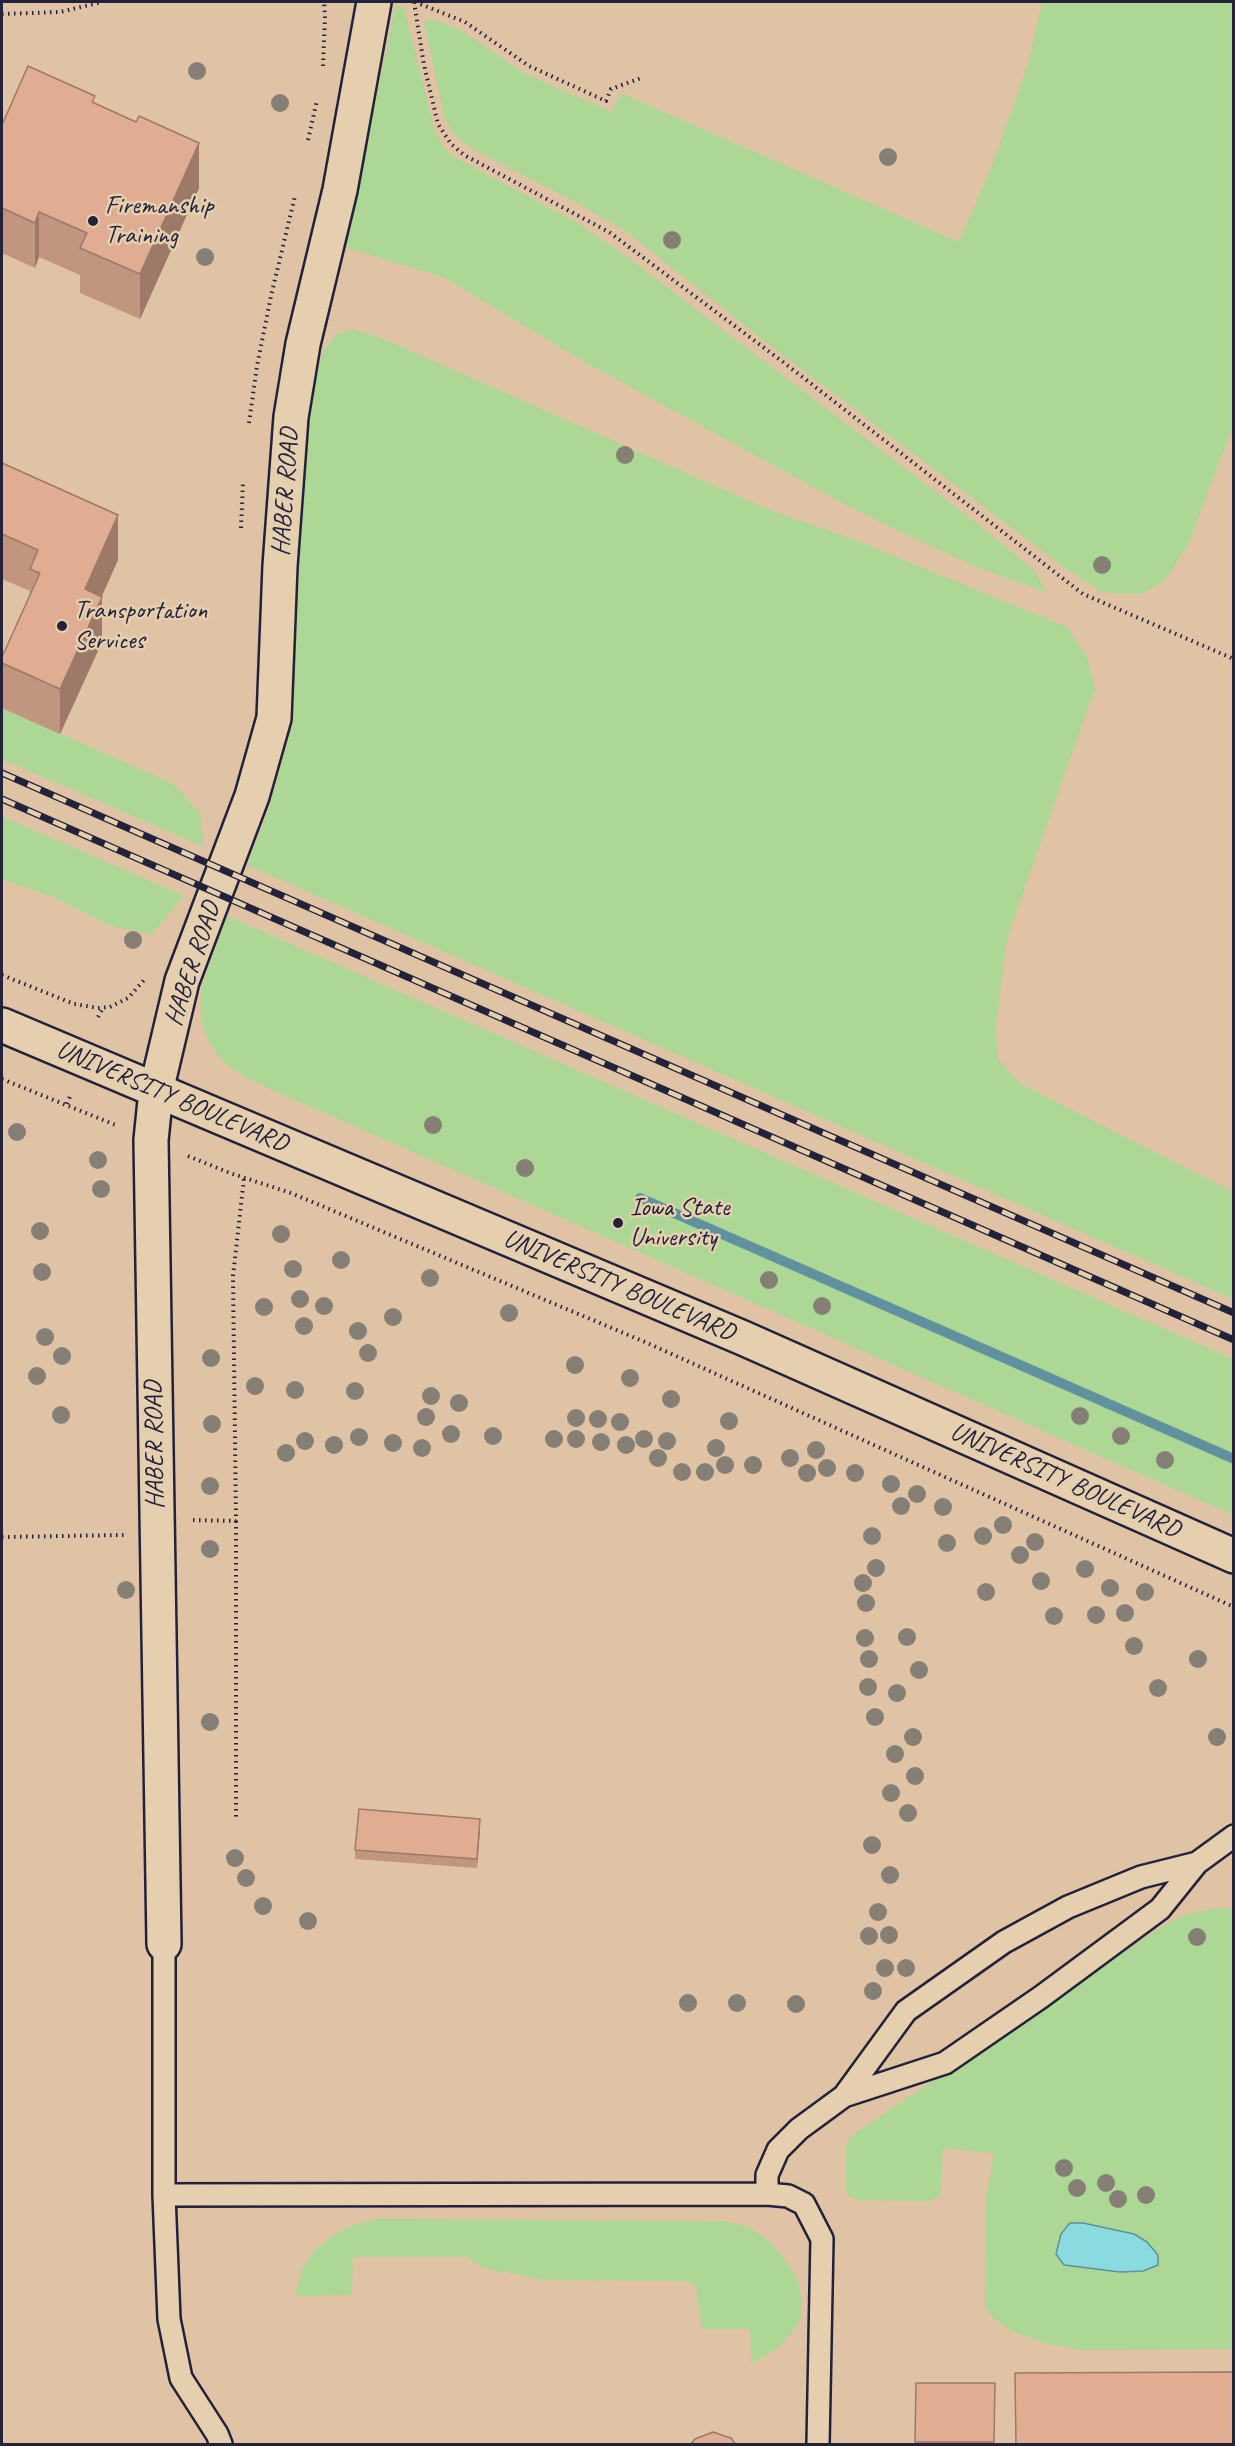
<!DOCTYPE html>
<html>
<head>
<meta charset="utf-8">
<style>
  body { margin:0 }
  #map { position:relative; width:1235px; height:2446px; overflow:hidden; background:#e5cfaf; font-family:Caveat,sans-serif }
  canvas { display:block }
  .frame { position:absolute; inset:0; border:3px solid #22223b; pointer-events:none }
</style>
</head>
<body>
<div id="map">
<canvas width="1235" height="2446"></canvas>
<div class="frame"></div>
</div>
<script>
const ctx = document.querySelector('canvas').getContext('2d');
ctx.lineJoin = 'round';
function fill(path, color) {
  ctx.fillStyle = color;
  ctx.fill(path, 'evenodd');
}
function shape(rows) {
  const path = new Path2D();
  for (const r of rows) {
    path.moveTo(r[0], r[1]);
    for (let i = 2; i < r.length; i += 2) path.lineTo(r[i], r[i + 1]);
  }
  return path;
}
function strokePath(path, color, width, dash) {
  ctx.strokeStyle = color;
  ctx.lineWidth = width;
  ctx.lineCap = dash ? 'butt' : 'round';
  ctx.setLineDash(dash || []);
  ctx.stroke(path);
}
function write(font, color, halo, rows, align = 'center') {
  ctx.font = font + ' Caveat,sans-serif';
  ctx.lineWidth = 5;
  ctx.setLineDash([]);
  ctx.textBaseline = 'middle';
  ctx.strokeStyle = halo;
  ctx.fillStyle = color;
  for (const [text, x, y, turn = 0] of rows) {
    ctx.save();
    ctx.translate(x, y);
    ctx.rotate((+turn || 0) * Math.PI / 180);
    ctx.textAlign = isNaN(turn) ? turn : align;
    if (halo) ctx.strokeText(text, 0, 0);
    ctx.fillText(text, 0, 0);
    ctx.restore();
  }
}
const built = shape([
  [2,2,1233,2,1233,2444,2,2444]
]);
const green = shape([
  [1042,2,1233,2,1233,425,1188,545,1165,580,1142,594,1118,594,1100,591,1062,566,762,339,623,229,568,198,471,148,456,137,445,119,424,22,432,19,461,30,524,73,612,112,621,93,959,242,994,160,1029,61],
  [396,5,402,6,405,11,433,124,441,144,454,157,578,223,622,253,974,521,1032,568,1048,593,976,567,857,511,581,360,445,278,344,247],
  [353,329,386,340,770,510,853,539,1067,627,1087,658,1095,688,1007,938,996,1024,998,1059,1019,1083,1233,1192,1233,1299,247,865,268,811,288,740,295,670,302,479,315,381,323,351,337,334],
  [2,708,172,783,200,813,204,847,2,759],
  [2,816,184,896,152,934,111,926,51,896,2,879],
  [228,914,232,918,1233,1359,1233,1515,250,1080,227,1065,211,1046,201,1021,201,988],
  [1215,1908,1233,1908,1233,2349,1083,2350,1047,2344,1012,2331,993,2318,985,2306,986,2198,994,2153,943,2148,940,2196,929,2201,857,2200,849,2196,846,2188,846,2147,851,2136,1161,1927,1185,1915],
  [378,2219,726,2221,748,2227,768,2240,784,2258,798,2280,802,2302,800,2321,781,2346,751,2364,750,2329,702,2329,696,2287,688,2281,546,2280,483,2268,468,2257,353,2257,352,2295,295,2296,303,2267,316,2249,337,2233,355,2224]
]);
const water = shape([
  [1070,2223,1083,2223,1134,2234,1147,2242,1158,2255,1158,2265,1143,2271,1120,2272,1064,2265,1056,2254,1061,2234,1070,2223]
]);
const stream = shape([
  [640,1198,1234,1459]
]);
const path = shape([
  [414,2,424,65,438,124,451,144,464,155,609,232,783,362,1083,594,1234,659],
  [415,2,465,22,529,66,606,101,611,89,641,78],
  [2,14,60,12,102,2],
  [323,66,325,16,324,2],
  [308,140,317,100],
  [249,423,257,366,271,296,295,196],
  [241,528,243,483],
  [2,975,74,1004,98,1008,110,1007,128,998,144,980],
  [98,1017,103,1008],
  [2,1079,118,1126],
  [67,1104,71,1094],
  [188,1156,230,1173,291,1193,645,1342,1234,1607],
  [193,1520,236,1521,233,1276,244,1178],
  [236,1521,236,1818],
  [2,1537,124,1535]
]);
const service = shape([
  [164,1944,164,2195,169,2319,181,2378,217,2434,221,2444],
  [844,2096,945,2063,1041,1997,1160,1909,1197,1863,1234,1836],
  [767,2194,767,2175,778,2150,799,2129,844,2096,906,2011,1004,1942,1068,1907,1141,1877,1197,1863],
  [164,2195,767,2194,788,2196,804,2204,822,2239,818,2444]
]);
const minor = shape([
  [164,1944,151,1140,156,1091,182,981,252,796,274,718,280,566,291,417,303,344,340,190,374,2]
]);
const secondary = shape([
  [2,1025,743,1338,1234,1556]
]);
const rail = shape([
  [2,773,1234,1313],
  [2,799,1234,1340]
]);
const trees = [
  [197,71],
  [280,103],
  [888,157],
  [672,240],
  [205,257],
  [625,455],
  [1102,565],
  [133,940],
  [433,1125],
  [17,1132],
  [98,1160],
  [525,1168],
  [101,1189],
  [40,1231],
  [281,1234],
  [341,1260],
  [293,1269],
  [42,1272],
  [430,1278],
  [769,1280],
  [300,1299],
  [324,1306],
  [822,1306],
  [264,1307],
  [509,1313],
  [393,1317],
  [304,1326],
  [358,1331],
  [45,1337],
  [368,1353],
  [62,1356],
  [211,1358],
  [575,1365],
  [37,1376],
  [630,1378],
  [255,1386],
  [295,1390],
  [355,1391],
  [431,1396],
  [671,1399],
  [459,1403],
  [61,1415],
  [1080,1416],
  [426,1417],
  [576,1418],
  [598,1419],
  [729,1421],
  [620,1422],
  [212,1424],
  [451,1434],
  [493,1436],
  [1121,1436],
  [359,1437],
  [554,1439],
  [576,1439],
  [644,1439],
  [305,1441],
  [667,1441],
  [601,1442],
  [393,1443],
  [334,1445],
  [626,1445],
  [422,1448],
  [716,1448],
  [816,1450],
  [286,1453],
  [658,1458],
  [790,1458],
  [1165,1460],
  [725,1465],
  [753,1465],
  [827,1468],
  [682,1472],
  [705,1472],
  [807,1473],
  [855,1473],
  [891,1484],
  [210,1486],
  [917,1494],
  [901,1506],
  [943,1507],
  [1003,1525],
  [872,1536],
  [983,1536],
  [1035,1542],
  [947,1543],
  [210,1549],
  [1020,1555],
  [876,1568],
  [1085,1569],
  [1041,1581],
  [863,1583],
  [1110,1588],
  [126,1590],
  [986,1592],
  [1145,1592],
  [866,1603],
  [1125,1613],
  [1096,1615],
  [1054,1616],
  [907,1637],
  [865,1638],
  [1134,1646],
  [869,1659],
  [1198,1659],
  [919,1670],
  [868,1687],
  [1158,1688],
  [897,1693],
  [875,1717],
  [210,1722],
  [913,1737],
  [1217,1737],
  [895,1754],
  [915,1776],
  [891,1793],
  [908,1813],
  [872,1845],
  [235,1858],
  [890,1875],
  [246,1878],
  [263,1906],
  [878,1912],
  [308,1921],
  [889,1935],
  [869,1936],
  [1197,1937],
  [885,1968],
  [906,1968],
  [873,1991],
  [688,2003],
  [737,2003],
  [796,2004],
  [1064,2168],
  [1106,2183],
  [1077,2188],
  [1146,2195],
  [1118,2199]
];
const wall = shape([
  [95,104,199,188,140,319,80,293,80,275,39,257,35,268,2,253,2,125],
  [2,463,118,560,101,597,102,642,60,734,2,708,2,657,30,594,30,591,2,579],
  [480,1828,477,1868,355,1859,355,1850],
  [916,2383,995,2383,994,2445,915,2445]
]);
const shadedWall = shape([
  [199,143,199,188,140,319,140,274],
  [39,212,39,257,35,268,35,223],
  [118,515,118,560,85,634,85,589],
  [102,597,102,642,60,734,60,689],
  [480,1819,480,1828,477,1868,477,1859]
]);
const building = shape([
  [28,66,95,96,92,102,136,122,139,116,199,143,140,274,80,248,87,233,39,212,35,223,2,208,2,125,28,66],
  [2,463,118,515,85,589,102,597,60,689,2,663,2,657,40,573,30,569,38,550,2,534,2,463],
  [359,1809,480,1819,477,1859,355,1850,359,1809],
  [1233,2372,1233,2445,1016,2445,1015,2373,1233,2372],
  [916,2383,995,2383,994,2442,915,2442,916,2383],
  [713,2432,731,2438,736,2445,690,2445,695,2439,713,2432]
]);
const markers = [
  [93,221,6,"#22223b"],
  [62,626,6,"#22223b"],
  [618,1223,6,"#22223b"]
];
const poiNames = [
  ["Firemanship",105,206],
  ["Training",105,236],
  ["Transportation",74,611],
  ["Services",74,641],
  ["Iowa State",630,1208],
  ["University",630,1238]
];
const streetNames = [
  ["HABER ROAD",286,492,-86],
  ["HABER ROAD",193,964,-72],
  ["UNIVERSITY BOULEVARD",172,1097,23],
  ["UNIVERSITY BOULEVARD",619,1286,23],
  ["HABER ROAD",155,1445,-91],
  ["UNIVERSITY BOULEVARD",1065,1481,24]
];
fill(built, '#e0c2a5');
fill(green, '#acd795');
fill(water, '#8adbe0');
strokePath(water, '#60919e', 1.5);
strokePath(stream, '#60919e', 10);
strokePath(service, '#22223b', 26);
strokePath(minor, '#22223b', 38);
strokePath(secondary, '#22223b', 38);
strokePath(path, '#22223b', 4, [1.5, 4.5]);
strokePath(service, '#e5cfaf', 21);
strokePath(minor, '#e5cfaf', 33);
strokePath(secondary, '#e5cfaf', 33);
strokePath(rail, '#22223b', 7);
strokePath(rail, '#e5cfaf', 4.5, [14]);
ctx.fillStyle = '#857f76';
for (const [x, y] of trees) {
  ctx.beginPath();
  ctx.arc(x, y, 9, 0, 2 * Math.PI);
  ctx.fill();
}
fill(wall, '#c1957e');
fill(shadedWall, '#9d7967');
fill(building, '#e0ad93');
strokePath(building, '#9d7967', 1.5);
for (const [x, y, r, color] of markers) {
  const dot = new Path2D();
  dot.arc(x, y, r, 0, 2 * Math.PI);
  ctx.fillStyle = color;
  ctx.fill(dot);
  strokePath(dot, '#e5cfaf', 2);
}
write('26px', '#22223b', '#e5cfaf', poiNames, 'left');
write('26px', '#22223b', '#e5cfaf', streetNames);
</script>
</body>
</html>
